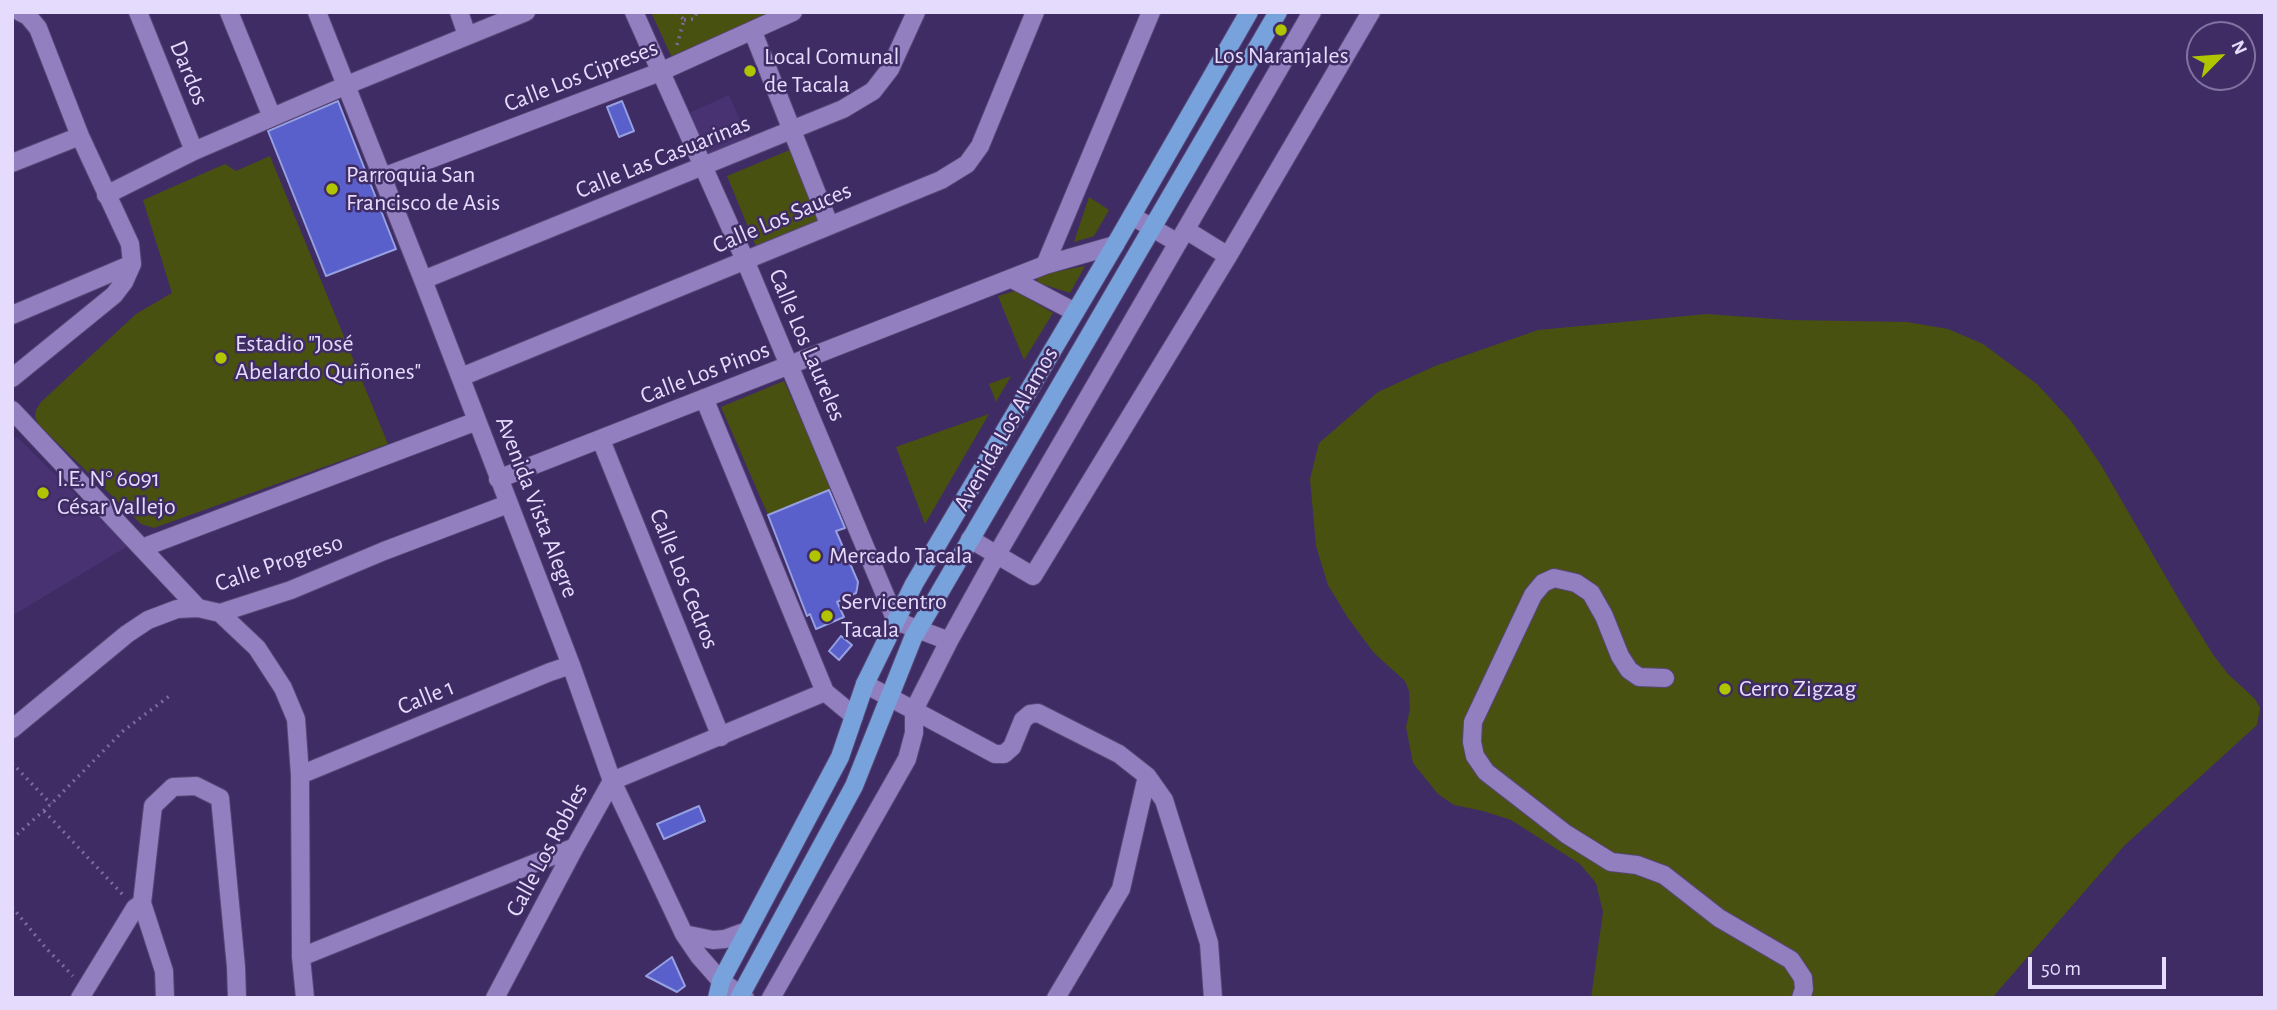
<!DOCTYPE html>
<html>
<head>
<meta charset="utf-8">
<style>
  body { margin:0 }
  #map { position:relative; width:2277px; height:1010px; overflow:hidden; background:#3f2c64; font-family:"Alegreya Sans",sans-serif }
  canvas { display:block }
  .frame { position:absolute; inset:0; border:14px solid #e4dbfd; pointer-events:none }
  .north { position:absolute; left:2186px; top:21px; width:70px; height:70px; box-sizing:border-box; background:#3f2c64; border:2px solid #8172a1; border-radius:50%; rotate:65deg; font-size:19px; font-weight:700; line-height:28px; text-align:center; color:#e4dbfd }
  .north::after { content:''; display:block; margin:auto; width:24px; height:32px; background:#b0c500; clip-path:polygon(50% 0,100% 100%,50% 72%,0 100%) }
  .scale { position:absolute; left:2028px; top:957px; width:138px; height:32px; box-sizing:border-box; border:4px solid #e4dbfd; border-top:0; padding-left:9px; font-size:21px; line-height:24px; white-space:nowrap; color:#e4dbfd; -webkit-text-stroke:5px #3f2c64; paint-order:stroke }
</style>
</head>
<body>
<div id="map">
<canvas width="2277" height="1010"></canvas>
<div class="frame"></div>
<div class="north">N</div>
<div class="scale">50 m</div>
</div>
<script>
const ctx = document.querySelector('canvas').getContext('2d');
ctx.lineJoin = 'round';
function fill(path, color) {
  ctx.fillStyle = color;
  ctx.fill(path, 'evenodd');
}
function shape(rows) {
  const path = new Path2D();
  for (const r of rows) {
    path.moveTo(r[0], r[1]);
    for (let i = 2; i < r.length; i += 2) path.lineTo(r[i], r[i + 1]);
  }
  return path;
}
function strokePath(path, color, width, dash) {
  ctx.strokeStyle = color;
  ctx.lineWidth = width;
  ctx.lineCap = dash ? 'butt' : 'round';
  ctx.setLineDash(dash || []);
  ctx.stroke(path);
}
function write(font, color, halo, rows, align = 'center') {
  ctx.font = font + ' "Alegreya Sans",sans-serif';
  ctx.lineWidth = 5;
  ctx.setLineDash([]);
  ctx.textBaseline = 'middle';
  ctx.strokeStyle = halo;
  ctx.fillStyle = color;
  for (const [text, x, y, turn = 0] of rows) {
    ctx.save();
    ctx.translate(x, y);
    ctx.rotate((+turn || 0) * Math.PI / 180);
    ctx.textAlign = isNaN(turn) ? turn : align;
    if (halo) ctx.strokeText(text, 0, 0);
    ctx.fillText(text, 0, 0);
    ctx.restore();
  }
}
const built = shape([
  [729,95,748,138,708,155,689,113],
  [17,437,128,546,12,616,12,441]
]);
const green = shape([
  [651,12,774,12,673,60],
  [792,149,822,222,757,249,727,176],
  [270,156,388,444,154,528,141,524,39,425,35,417,36,410,41,402,136,314,172,293,143,200,225,164,236,171],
  [1089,197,1109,210,1094,236,1074,242],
  [1085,266,1070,293,1036,282,1040,275],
  [1015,291,1053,313,1024,360,998,296],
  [1707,314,1788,320,1907,322,1948,329,1983,344,2037,384,2071,421,2101,465,2181,603,2214,656,2228,674,2255,699,2260,708,2257,725,2124,846,1992,998,1591,998,1603,912,1596,883,1580,864,1511,820,1483,811,1454,805,1438,794,1413,763,1406,727,1410,709,1409,691,1405,681,1374,653,1348,618,1328,585,1316,546,1310,479,1319,443,1378,392,1435,366,1538,330],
  [1011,376,996,402,989,384],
  [784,381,832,489,768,515,721,407],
  [989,414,925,524,896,447]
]);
const building = shape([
  [338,101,396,249,326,276,268,131,338,101],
  [622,101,634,131,619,137,607,107,622,101],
  [829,490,845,528,836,531,858,582,857,589,856,593,837,602,844,617,816,629,810,614,807,616,768,515,829,490],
  [841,636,852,645,839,660,829,651,841,636],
  [699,806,705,821,664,839,657,824,699,806],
  [672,957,685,986,677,992,646,976,672,957]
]);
const path = shape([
  [677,12,684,20],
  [684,20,694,19,697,12],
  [677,45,684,20],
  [12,763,51,804],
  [44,811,124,896],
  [12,839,51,804,123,731,172,694],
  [12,907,45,947,73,976]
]);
const minor = shape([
  [138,12,194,151],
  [229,12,272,117],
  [317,12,423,280,571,665,612,781,684,934,699,956,721,981,745,998],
  [459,12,467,35],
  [634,12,745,260,896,621,949,641],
  [753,32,829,224],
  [12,163,80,136],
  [383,177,660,72,793,12],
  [106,195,194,151,347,85,526,12],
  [1132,216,1178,243],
  [1186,230,1228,256],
  [1045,265,1151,12],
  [1012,279,1075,312],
  [423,280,843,109,873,91,890,69,916,12],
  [12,315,132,264],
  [461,377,941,180,967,164,980,146,1035,12],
  [12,378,114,295,124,282,132,264,130,244,80,136,38,28,28,16,20,12],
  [704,398,825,692,854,716],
  [12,410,198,608],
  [601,440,721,737],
  [498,479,1045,265,1115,245],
  [970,539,1033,576,1228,256,1371,12],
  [142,548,477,421],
  [220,613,257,648,283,688,296,719,300,775,301,957,305,998],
  [1665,678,1639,677,1629,670,1620,656,1604,616,1591,593,1576,583,1554,578,1543,583,1533,595,1473,722,1472,742,1475,756,1486,772,1566,834,1611,862,1637,865,1664,875,1719,918,1791,960,1803,978,1804,989,1801,998],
  [865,684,995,754,1004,754,1012,747,1023,720,1030,714,1038,713,1119,754,1147,776,1164,800,1209,943,1213,998],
  [12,729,127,634,148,620,177,609,198,608,220,613,291,590,384,551,508,504],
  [300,775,550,672,571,665],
  [684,934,713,940,725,939,747,931],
  [301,957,575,847],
  [80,998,135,908,142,903],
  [165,998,164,971,142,903,153,806,173,787,196,786,220,798,236,967,237,998],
  [495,998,575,847,612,781,825,692],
  [771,998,907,759,914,733,914,710,949,641,996,556,1312,12],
  [1056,998,1121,889,1147,776]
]);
const major = shape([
  [717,998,721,981,840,757,865,684,914,584,1115,245,1249,12],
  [739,998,854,786,913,638,1278,12]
]);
const markers = [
  [1281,30,7,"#b0c500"],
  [750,71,7,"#b0c500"],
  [332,189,7,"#b0c500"],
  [221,358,7,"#b0c500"],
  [43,493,7,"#b0c500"],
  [815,556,7,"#b0c500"],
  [827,616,7,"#b0c500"],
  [1725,689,7,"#b0c500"]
];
const poiNames = [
  ["Los Naranjales",1281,56,"center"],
  ["Local Comunal",764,57],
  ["de Tacala",764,85],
  ["Parroquia San",346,175],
  ["Francisco de Asis",346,203],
  ["Estadio \"José",235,344],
  ["Abelardo Quiñones\"",235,372],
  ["I.E. N° 6091",57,479],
  ["César Vallejo",57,507],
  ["Mercado Tacala",829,556],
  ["Servicentro",841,602],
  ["Tacala",841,630],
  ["Cerro Zigzag",1739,689]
];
const streetNames = [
  ["Dardos",189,73,68],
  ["Calle Los Cipreses",581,76,-21],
  ["Calle Las Casuarinas",663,157,-22],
  ["Calle Los Sauces",782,218,-23],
  ["Calle Los Laureles",807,345,67],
  ["Calle Los Pinos",705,373,-21],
  ["Avenida Los Alamos",1006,429,-60],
  ["Avenida Vista Alegre",537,507,69],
  ["Calle Progreso",279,563,-19],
  ["Calle Los Cedros",684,579,68],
  ["Calle 1",426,697,-22],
  ["Calle Los Robles",547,850,-62]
];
fill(built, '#483272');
fill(green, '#485110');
fill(building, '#595fcb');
strokePath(building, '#96a0e1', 2);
strokePath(minor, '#584676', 20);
strokePath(major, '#584676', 20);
strokePath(path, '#7b6c9c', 3.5, [2, 5]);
strokePath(minor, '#927fbf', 18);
strokePath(major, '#77a2db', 18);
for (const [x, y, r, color] of markers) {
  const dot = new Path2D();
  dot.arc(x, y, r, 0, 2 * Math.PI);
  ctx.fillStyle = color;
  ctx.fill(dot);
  strokePath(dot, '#3f2c64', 2.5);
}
write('24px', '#e4dbfd', '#3f2c64', poiNames, 'left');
write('24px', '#e4dbfd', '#3f2c64', streetNames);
</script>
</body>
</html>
